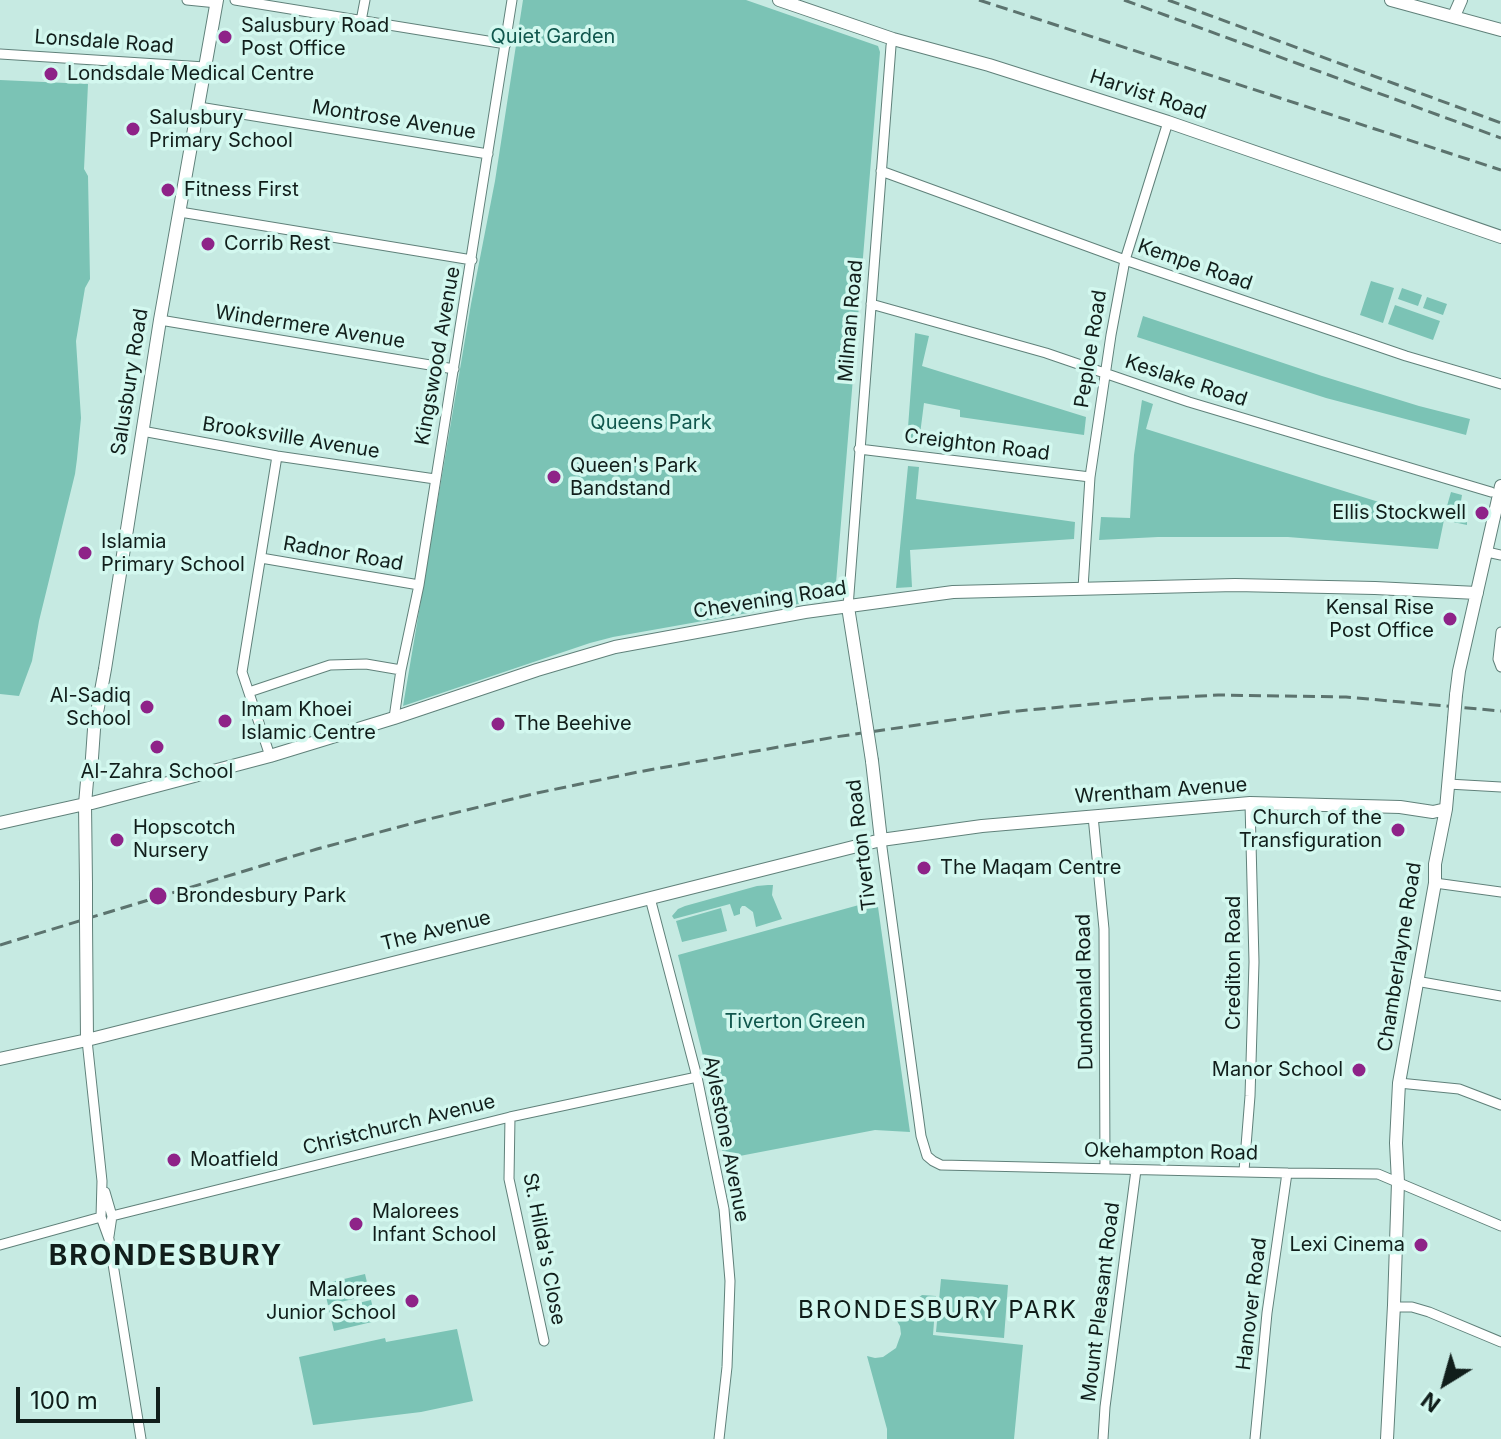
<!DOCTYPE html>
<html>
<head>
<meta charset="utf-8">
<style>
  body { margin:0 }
  #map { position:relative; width:1501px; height:1439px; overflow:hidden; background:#c6eae2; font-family:Inter,sans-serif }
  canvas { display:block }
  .north { position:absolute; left:1405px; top:1343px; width:80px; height:80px; -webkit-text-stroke:6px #d3f8ef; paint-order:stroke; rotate:217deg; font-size:22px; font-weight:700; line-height:32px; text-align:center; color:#111e1b }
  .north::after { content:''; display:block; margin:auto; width:28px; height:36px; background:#111e1b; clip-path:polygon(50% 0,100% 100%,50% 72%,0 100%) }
  .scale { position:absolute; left:16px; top:1387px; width:144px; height:36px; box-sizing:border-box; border:4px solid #111e1b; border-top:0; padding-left:10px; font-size:24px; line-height:28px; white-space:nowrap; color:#111e1b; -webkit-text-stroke:6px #d3f8ef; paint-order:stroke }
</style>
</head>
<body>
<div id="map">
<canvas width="1501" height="1439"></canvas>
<div class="north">N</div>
<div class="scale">100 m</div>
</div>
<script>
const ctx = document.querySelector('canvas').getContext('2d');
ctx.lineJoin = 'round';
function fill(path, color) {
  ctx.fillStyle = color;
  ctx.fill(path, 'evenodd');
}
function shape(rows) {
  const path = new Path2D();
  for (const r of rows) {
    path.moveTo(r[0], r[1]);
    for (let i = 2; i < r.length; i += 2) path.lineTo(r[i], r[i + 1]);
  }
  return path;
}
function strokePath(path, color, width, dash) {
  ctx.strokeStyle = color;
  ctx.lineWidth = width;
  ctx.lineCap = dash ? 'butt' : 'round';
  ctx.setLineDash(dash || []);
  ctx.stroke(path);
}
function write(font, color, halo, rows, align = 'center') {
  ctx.font = font + ' Inter,sans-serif';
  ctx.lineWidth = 7;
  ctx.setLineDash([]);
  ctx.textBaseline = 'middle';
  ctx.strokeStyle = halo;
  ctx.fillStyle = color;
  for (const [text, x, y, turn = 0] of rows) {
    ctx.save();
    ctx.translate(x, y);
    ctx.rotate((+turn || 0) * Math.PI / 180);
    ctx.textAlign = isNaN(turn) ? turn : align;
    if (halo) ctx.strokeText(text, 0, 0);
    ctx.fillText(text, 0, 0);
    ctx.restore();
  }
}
const green = shape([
  [523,0,746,0,878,46,880,52,835,595,832,598,613,637,590,643,403,706,471,304,495,181],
  [0,80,88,84,84,169,88,176,90,279,85,288,76,341,81,418,77,459,75,474,39,621,32,661,19,696,0,694],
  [1371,281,1394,288,1383,323,1360,315],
  [1402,288,1422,295,1418,306,1398,299],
  [1427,297,1447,304,1443,315,1423,308],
  [1395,305,1440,321,1433,340,1388,324],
  [1143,316,1322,376,1419,406,1470,419,1466,435,1326,398,1137,337],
  [915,333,929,336,922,366,1086,417,1084,435,960,417,960,410,924,403,919,442,907,441],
  [1142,400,1153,404,1146,429,1382,503,1443,520,1451,492,1462,495,1460,507,1468,509,1467,512,1459,510,1457,520,1467,522,1467,525,1444,520,1438,549,1288,537,1158,537,1099,540,1101,517,1130,518,1134,455],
  [908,466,919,467,916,499,1075,522,1074,539,910,550,912,587,896,588],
  [768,885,773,885,772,895,782,919,756,927,753,912,745,906,742,906,740,909,740,914,734,916,730,904,674,919,672,916,678,909,685,906,757,886],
  [877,900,910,1132,875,1130,724,1159,709,1080,678,955],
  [721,908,727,931,682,942,676,921],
  [365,1274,370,1295,328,1305,323,1284],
  [941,1279,1008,1285,1004,1338,936,1332],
  [922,1295,936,1296,933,1335,1023,1345,1014,1439,887,1439,887,1429,867,1356,875,1358,883,1357,896,1348,901,1334,900,1326,894,1316],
  [371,1300,376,1321,334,1331,329,1310],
  [457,1329,473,1401,421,1412,313,1425,299,1357,385,1338,386,1342]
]);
const street = shape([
  [187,0,217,3],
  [235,0,506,44],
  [361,21,365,0],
  [0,54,205,67],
  [199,107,488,154],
  [881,171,1125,260,1406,356,1501,384],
  [180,212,472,260],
  [871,304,1046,353,1189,402,1491,492],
  [160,320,454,369],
  [142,431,277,456,435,479],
  [859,449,1090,477],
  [1487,552,1501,555],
  [261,558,419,585],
  [1083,588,1090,477,1111,335,1125,260,1168,122],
  [848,607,891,46,893,39],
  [1501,632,1498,659,1501,667],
  [249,692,330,665,366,664,401,670],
  [394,718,401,670,419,585,512,0],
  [270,756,242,672,277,456],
  [1448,784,1501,787],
  [1093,816,1104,929,1105,1168],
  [881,840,921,1136,927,1156,933,1161,941,1165,1287,1173,1378,1174,1501,1226],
  [1435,883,1501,892],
  [650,898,697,1077,724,1209,730,1281,727,1367,719,1439],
  [1416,981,1501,996],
  [87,1040,102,1181,101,1217,109,1239,141,1439],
  [1399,1083,1459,1089,1501,1105],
  [510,1117,509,1179,544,1341],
  [1244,1171,1250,1096,1254,962,1250,803],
  [105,1192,112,1216,109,1236],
  [112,1216,510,1117,697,1077],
  [0,1245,101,1217],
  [1394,1307,1412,1307,1429,1312,1501,1342],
  [1103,1439,1105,1407,1136,1170],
  [1255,1439,1267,1313,1287,1173]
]);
const secondary = shape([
  [779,0,893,39,989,65,1168,122,1501,237],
  [1391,0,1501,30],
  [1454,16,1461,0],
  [848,607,863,702],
  [1456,695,1459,671,1501,486],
  [872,761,881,840],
  [92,803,270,756,394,718,537,670,615,647,805,612,953,592,1235,585,1375,588,1477,593],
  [0,823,85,804],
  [86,884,85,804,87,781,91,772,94,729,105,669,160,320,217,0],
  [86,922,87,1040],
  [0,1059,87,1040,881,840,982,826,1250,803,1400,807,1433,812,1446,809],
  [1387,1439,1394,1305,1398,1182,1396,1143,1399,1083,1435,883,1435,864,1446,809,1454,719]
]);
const rail = shape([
  [979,0,1501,170],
  [1124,0,1501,138],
  [1168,0,1501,123],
  [0,945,317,849,421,821,537,793,638,772,835,737,1007,712,1148,699,1218,695,1346,697,1501,711]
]);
const secondaryBridge = shape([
  [863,702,872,761],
  [1454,719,1456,695],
  [86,884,86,922]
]);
const markers = [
  [225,37,8,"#8e2388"],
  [51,74,8,"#8e2388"],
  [133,129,8,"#8e2388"],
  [168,190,8,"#8e2388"],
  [208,244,8,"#8e2388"],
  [554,477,8,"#8e2388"],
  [1482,513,8,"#8e2388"],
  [85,553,8,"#8e2388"],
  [1450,619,8,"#8e2388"],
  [147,707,8,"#8e2388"],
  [225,721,8,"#8e2388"],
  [498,724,8,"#8e2388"],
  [157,747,8,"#8e2388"],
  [1398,830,8,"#8e2388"],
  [117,840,8,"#8e2388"],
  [924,868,8,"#8e2388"],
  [158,896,10,"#8e2388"],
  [1359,1070,8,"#8e2388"],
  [174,1160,8,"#8e2388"],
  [356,1224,8,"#8e2388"],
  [1421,1245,8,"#8e2388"],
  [412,1301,8,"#8e2388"]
];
const poiNames = [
  ["Salusbury Road",241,26],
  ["Post Office",241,49],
  ["Londsdale Medical Centre",67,74],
  ["Salusbury",149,118],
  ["Primary School",149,141],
  ["Fitness First",184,190],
  ["Corrib Rest",224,244],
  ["Queen's Park",570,466],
  ["Bandstand",570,489],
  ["Ellis Stockwell",1466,513,"right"],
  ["Islamia",101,542],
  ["Primary School",101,565],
  ["Kensal Rise",1434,608,"right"],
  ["Post Office",1434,631,"right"],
  ["Al-Sadiq",131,696,"right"],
  ["School",131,719,"right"],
  ["Imam Khoei",241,710],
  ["Islamic Centre",241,733],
  ["The Beehive",514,724],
  ["Al-Zahra School",157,772,"center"],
  ["Church of the",1382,818,"right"],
  ["Transfiguration",1382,841,"right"],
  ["Hopscotch",133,828],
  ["Nursery",133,851],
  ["The Maqam Centre",940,868],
  ["Brondesbury Park",176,896],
  ["Manor School",1343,1070,"right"],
  ["Moatfield",190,1160],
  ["Malorees",372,1212],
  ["Infant School",372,1235],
  ["Lexi Cinema",1405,1245,"right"],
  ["Malorees",396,1290,"right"],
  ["Junior School",396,1313,"right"]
];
const parkNames = [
  ["Quiet Garden",553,37],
  ["Queens Park",651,423],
  ["Tiverton Green",795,1022]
];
const streetNames = [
  ["Lonsdale Road",104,42,4],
  ["Harvist Road",1148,95,18],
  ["Montrose Avenue",394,120,9],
  ["Kempe Road",1195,265,19],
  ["Milman Road",851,321,-85],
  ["Windermere Avenue",310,327,9],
  ["Peploe Road",1091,349,-81],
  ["Kingswood Avenue",438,356,-80],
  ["Keslake Road",1186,381,18],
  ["Salusbury Road",130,382,-81],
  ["Brooksville Avenue",291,438,9],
  ["Creighton Road",977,445,7],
  ["Radnor Road",343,554,10],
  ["Chevening Road",770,600,-9],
  ["Wrentham Avenue",1161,791,-4],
  ["Tiverton Road",862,845,-97],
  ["The Avenue",436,931,-14],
  ["Chamberlayne Road",1400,957,-81],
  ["Crediton Road",1234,963,-90],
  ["Dundonald Road",1085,992,-91],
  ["Christchurch Avenue",399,1125,-14],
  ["Aylestone Avenue",726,1139,79],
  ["Okehampton Road",1171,1152,1],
  ["St. Hilda's Close",544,1249,79],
  ["Mount Pleasant Road",1101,1302,-83],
  ["Hanover Road",1252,1304,-83]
];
const quarterNames = [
  ["BRONDESBURY PARK",938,1311]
];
const districtNames = [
  ["BRONDESBURY",166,1257]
];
fill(green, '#7bc3b5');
strokePath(street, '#60817a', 11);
strokePath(secondary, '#60817a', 14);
strokePath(street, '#fff', 9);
strokePath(secondary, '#fff', 12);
strokePath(rail, '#5c736e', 3, [12, 6]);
strokePath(secondaryBridge, '#60817a', 14, []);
strokePath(secondaryBridge, '#fff', 12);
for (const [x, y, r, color] of markers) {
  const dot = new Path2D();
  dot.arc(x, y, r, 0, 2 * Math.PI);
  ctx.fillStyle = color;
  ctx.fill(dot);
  strokePath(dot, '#d3f8ef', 3);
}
write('20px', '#111e1b', '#d3f8ef', poiNames, 'left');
write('20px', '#10574d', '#d3f8ef', parkNames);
write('20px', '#111e1b', '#d3f8ef', streetNames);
ctx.letterSpacing = '2px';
write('24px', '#111e1b', '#d3f8ef', quarterNames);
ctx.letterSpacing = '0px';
ctx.letterSpacing = '2px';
write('bold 28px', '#111e1b', '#d3f8ef', districtNames);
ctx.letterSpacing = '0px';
</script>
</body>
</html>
